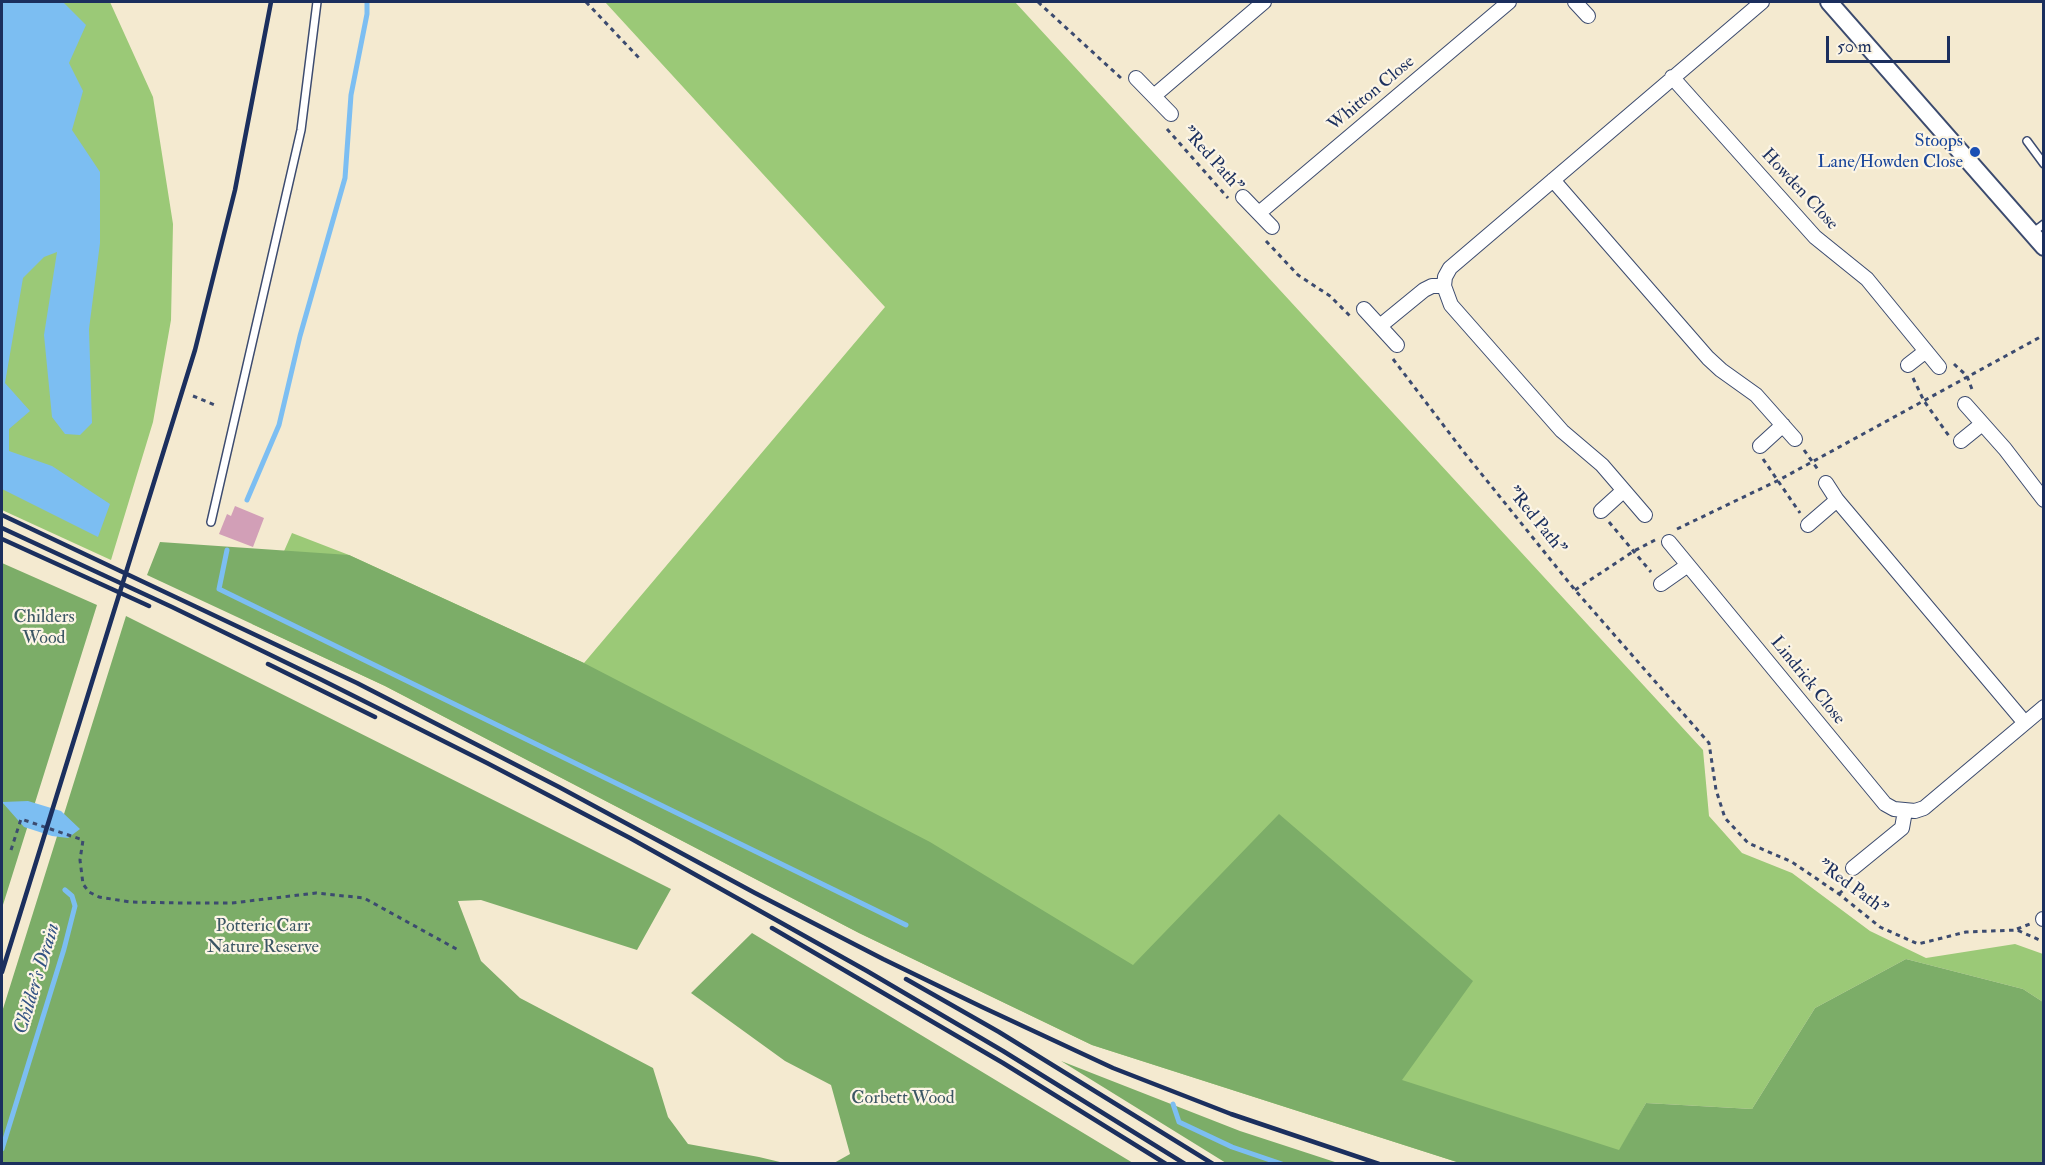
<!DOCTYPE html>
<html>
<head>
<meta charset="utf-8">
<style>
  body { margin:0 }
  #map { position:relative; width:2045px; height:1165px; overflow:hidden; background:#f4ead0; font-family:"IM FELL Double Pica",serif }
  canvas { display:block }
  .frame { position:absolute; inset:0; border:3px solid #1b2f5e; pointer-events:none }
  .scale { position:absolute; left:1826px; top:36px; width:124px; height:27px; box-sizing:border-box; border:3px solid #1b2f5e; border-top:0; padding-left:8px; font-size:18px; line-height:21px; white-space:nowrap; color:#1b2f5e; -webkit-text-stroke:4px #fcf5e5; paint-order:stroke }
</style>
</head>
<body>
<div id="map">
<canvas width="2045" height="1165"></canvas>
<div class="frame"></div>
<div class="scale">50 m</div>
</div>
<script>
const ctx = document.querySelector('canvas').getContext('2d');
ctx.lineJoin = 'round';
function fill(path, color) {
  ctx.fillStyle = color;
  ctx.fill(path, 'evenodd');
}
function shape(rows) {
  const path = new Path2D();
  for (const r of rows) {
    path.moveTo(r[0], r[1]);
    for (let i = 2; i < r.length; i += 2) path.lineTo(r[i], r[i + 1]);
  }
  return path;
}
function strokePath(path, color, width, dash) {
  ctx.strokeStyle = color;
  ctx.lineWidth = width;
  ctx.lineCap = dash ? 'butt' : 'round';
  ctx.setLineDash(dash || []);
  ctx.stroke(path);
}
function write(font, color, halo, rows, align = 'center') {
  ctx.font = font + ' "IM FELL Double Pica",serif';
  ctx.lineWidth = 4.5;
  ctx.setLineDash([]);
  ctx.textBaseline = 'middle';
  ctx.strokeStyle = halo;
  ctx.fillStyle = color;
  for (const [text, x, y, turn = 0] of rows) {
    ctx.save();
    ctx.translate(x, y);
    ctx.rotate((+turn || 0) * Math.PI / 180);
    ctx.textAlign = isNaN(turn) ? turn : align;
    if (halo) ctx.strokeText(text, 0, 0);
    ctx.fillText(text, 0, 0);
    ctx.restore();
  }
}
const green = shape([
  [2,2,110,2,153,97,173,224,171,320,153,422,111,560,2,510],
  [605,2,1015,2,1703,750,1709,816,1742,853,1792,873,1870,931,1926,958,2015,944,2043,954,2043,1002,2023,989,1906,959,1815,1008,1752,1109,1646,1103,1620,1150,1460,1163,1092,1045,859,933,385,686,252,624,292,533,349,555,584,663,885,307]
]);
const forest = shape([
  [160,542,349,555,584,663,930,842,1133,965,1279,814,1473,981,1402,1080,1619,1150,1646,1103,1752,1109,1815,1008,1906,959,2023,989,2043,1002,2043,1163,1460,1163,1092,1045,859,933,385,686,147,575],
  [2,563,97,605,2,908],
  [126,616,671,889,637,950,481,900,458,901,481,961,520,998,653,1068,668,1117,688,1144,759,1157,784,1163,2,1164,2,1012],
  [752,933,1133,1163,834,1163,850,1154,831,1085,785,1061,691,993],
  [1061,1061,1240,1131,1338,1163,1226,1163]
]);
const water = shape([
  [2,2,63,2,86,25,69,63,83,91,72,130,100,172,100,243,89,329,92,423,80,435,65,434,52,417,44,335,57,252,44,257,23,278,5,383,30,411,9,429,9,451,52,466,110,504,98,537,2,489],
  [28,801,61,811,80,829,68,838,52,836,24,827,2,802]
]);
const stream = shape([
  [247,500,279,425,300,336,345,178,351,95,367,14,367,2],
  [227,550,219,589,906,925],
  [1173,1104,1179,1122,1232,1147,1282,1164],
  [2,1149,64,949,75,906,72,896,65,890]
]);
const building = shape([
  [235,506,264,518,253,547,219,534,227,514,231,516]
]);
const path = shape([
  [586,2,640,59],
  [1038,2,1122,79],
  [1167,129,1228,198],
  [1266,241,1298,275,1330,296,1350,316],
  [1393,359,1463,451,1575,590,1709,743,1716,790,1725,818,1748,843,1792,862,1839,894,1880,927,1918,944,1966,932,2017,930,2044,942],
  [1954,364,1967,376,1973,392],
  [1913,378,1924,401,1949,436],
  [193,396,215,405],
  [1804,450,1819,471],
  [1763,459,1800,513],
  [1609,522,1651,572],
  [1677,529,1779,480,2044,335],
  [1575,590,1634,551,1655,540],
  [11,850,21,819,83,840,80,860,83,884,89,892,99,897,130,902,180,903,232,903,316,893,364,898,460,951],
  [1839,894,1852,882],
  [2017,929,2030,924]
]);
const service = shape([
  [2027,141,2044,164],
  [2032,233,2044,224],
  [211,522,301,130,317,2]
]);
const minor = shape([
  [1575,2,1588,16],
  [1672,77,1815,237,1867,279,1939,367],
  [1136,78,1171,114],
  [1155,95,1264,2],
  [1553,180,1708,358,1721,370,1756,395,1795,439],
  [1243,197,1272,227],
  [1259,213,1509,2],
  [1364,309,1397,345],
  [1380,326,1424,290,1432,286,1444,286],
  [1908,365,1926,351],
  [1965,404,2005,449,2044,500],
  [1961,441,1982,424],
  [1760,446,1783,425],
  [1826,483,1837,500,2025,723],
  [1601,511,1623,491],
  [1645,515,1602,465,1562,431,1451,305,1444,286,1445,277,1450,268,1762,2],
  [1808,525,1837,500],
  [1669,542,1885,804,1894,809,1915,811,1924,808,2044,707],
  [1661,584,1688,565],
  [1853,868,1902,828,1905,811],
  [2043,919,2044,919]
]);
const tertiary = shape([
  [1829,2,2044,247]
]);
const rail = shape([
  [2,515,357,683,559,787,755,893,883,959,982,1007,1113,1068,1231,1114,1379,1164],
  [2,528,172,607,320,679,487,763,630,838,867,971,1003,1051,1185,1164],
  [2,539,149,606],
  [268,664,375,717],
  [772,928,1003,1063,1166,1164],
  [2,972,195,350,235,190,271,2],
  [906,979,999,1032,1213,1164]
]);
const markers = [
  [1975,152,6,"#1a4fb4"]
];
const streetNames = [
  ["Whitton Close",1372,94,-40],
  ["\"Red Path\"",1212,160,48],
  ["Howden Close",1799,190,47],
  ["\"Red Path\"",1536,521,51],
  ["Lindrick Close",1807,681,51],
  ["\"Red Path\"",1852,888,36]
];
const transitNames = [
  ["Stoops",1963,142],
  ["Lane/Howden Close",1963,163]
];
const parkNames = [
  ["Childers",44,618],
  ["Wood",44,639],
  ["Potteric Carr",263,927],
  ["Nature Reserve",263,948],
  ["Corbett Wood",903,1099]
];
const waterNames = [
  ["Childer's Drain",38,979,-73]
];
fill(green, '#9bc977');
fill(forest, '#7cad68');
fill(water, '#7cbef2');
strokePath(stream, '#7cbef2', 5);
fill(building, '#d29fb7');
strokePath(service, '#3c4b6f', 10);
strokePath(minor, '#3c4b6f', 16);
strokePath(tertiary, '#3c4b6f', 20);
strokePath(path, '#3c4b6f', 3, [4.5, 4.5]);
strokePath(service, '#fff', 7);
strokePath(minor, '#fff', 14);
strokePath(tertiary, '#fff', 16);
strokePath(rail, '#1b2f5e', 4.5);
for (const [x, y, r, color] of markers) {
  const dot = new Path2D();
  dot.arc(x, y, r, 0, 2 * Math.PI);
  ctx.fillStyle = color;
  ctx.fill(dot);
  strokePath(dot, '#fcf5e5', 2);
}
write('18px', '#1b2f5e', '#fcf5e5', streetNames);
write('18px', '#164399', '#fcf5e5', transitNames, 'right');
write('18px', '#3b5664', '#fcf5e5', parkNames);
write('italic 20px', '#335383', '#fcf5e5', waterNames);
</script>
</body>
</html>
